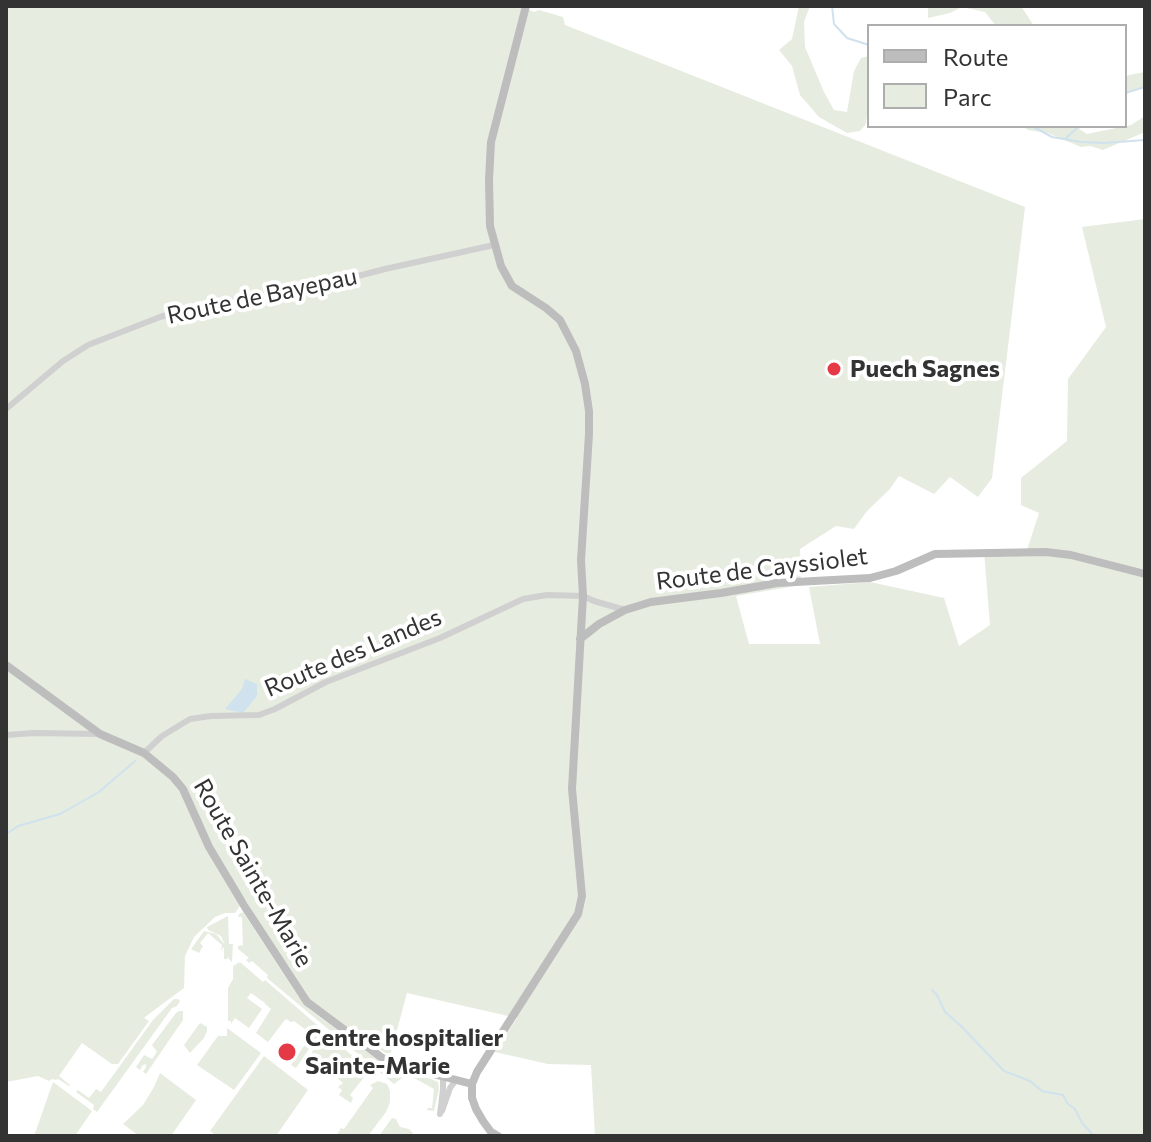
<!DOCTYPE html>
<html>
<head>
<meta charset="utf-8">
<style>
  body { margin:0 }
  #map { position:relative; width:1151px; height:1142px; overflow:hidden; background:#fff; font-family:Commissioner,sans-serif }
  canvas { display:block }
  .frame { position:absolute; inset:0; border:8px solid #333; pointer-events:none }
  .legend { position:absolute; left:867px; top:24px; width:260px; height:104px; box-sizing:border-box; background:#fff; border:2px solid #adadad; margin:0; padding:10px 14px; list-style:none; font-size:24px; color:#333 }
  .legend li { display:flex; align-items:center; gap:16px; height:40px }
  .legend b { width:40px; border:2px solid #adadad }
</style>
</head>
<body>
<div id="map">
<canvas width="1151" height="1142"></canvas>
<div class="frame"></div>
<ul class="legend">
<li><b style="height:10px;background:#bdbdbd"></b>Route</li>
<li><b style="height:22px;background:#e6ecdf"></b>Parc</li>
</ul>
</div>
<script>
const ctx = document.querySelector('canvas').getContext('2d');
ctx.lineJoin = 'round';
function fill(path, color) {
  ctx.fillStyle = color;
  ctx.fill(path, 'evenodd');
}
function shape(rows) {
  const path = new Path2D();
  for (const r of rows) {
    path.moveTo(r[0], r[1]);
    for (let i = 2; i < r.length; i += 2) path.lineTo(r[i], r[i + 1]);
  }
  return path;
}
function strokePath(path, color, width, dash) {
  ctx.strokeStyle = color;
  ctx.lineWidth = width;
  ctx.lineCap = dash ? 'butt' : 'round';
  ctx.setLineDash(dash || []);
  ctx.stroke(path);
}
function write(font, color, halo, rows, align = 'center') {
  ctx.font = font + ' Commissioner,sans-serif';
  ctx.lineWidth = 8;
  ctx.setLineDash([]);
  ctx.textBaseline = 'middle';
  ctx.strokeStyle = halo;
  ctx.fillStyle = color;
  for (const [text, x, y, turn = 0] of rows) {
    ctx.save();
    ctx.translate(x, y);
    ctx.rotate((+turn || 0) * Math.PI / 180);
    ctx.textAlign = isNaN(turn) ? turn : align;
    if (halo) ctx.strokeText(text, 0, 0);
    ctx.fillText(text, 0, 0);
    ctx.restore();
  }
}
const green = shape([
  [6,6,519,6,534,12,539,10,563,17,565,25,1025,207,992,478,978,497,950,477,934,494,899,476,889,490,867,511,854,529,836,526,800,549,801,585,736,596,749,644,820,644,809,587,870,582,944,598,959,646,990,625,984,551,1027,550,1039,513,1021,505,1021,478,1067,441,1068,379,1106,327,1082,227,1145,219,1145,1136,595,1136,591,1065,548,1064,495,1052,517,1018,407,993,390,1056,310,1002,245,899,229,886,240,906,235,913,225,913,215,917,194,937,185,956,184,988,145,1017,144,1018,149,1021,118,1064,112,1064,82,1043,59,1076,70,1085,69,1086,58,1079,56,1080,52,1079,49,1081,38,1076,6,1082],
  [799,6,810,6,804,22,805,47,824,92,834,110,847,112,854,71,861,58,869,56,869,98,866,124,860,131,847,133,819,117,800,95,792,66,779,50,792,39],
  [928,6,1021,6,1034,26,996,26,985,12,962,7,950,13,928,18],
  [1145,72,1145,87,1136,89,1125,95,1125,77,1129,75],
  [1145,116,1145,132,1103,150,1090,146,1081,147,1048,133,1028,130,1022,126,1083,126,1079,129,1087,134,1131,125],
  [243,912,298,996,309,1009,373,1056,438,1082,439,1089,434,1111,427,1110,428,1108,432,1108,434,1089,407,1074,394,1084,267,978,268,975,252,961,249,963,246,960,249,958,238,949,238,946,243,945,242,917,238,917,239,914],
  [228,916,229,944,233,944,232,962,227,957,227,959,224,959,224,947,221,950,222,945,208,933,200,943,203,946,199,953,191,949,204,931,216,934,225,945,221,936,208,930,207,927],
  [240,962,263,982,265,980,316,1024,319,1031,318,1036,296,1068,291,1065,310,1037,305,1033,306,1030,294,1021,291,1022,286,1019,284,1021,268,1042,256,1033,271,1009,265,1004,265,1003,251,993,247,998,262,1009,249,1028,235,1018,231,1024,231,1021,228,1021,228,988,233,979,233,966],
  [174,999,178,999,180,1001,177,1006,172,1008,97,1112,93,1109,94,1105,76,1092,78,1090,89,1098,96,1089,101,1092,153,1020],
  [179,1011,183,1011,183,1020,146,1074,143,1072,146,1067,146,1064,143,1065,140,1070,136,1067,144,1055,152,1059,157,1052,152,1045,176,1013],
  [200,1023,207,1027,207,1031,204,1038,190,1053,184,1045],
  [227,1028,261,1053,234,1090,197,1065,218,1036,227,1036],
  [326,1034,372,1072,368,1078,365,1076,350,1095,353,1098,351,1103,339,1095,342,1090,338,1087,343,1083,330,1072,333,1066,329,1064,325,1068,308,1058,323,1035],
  [264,1056,308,1090,276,1136,217,1136,210,1131],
  [160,1073,196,1100,171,1136,139,1136,123,1124,143,1105,154,1087],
  [378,1081,387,1084,390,1091,390,1102,386,1112,368,1136,336,1136,341,1128,344,1129,373,1088,370,1085],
  [53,1082,92,1111,75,1136,34,1136],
  [392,1118,396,1119,400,1127,409,1129,413,1133,411,1136,379,1136]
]);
const water = shape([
  [245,679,257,684,257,696,243,713,225,709,242,689]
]);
const stream = shape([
  [832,6,834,24,847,38,869,45],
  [1125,93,1145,87],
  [1032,126,1052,137,1081,142,1104,143,1145,140],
  [1065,139,1079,126],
  [6,834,18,826,60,814,99,792,135,761],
  [932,990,937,995,945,1012,961,1026,1004,1071,1030,1081,1042,1091,1063,1095,1067,1103,1075,1109,1082,1123,1094,1136]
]);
const street = shape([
  [6,409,63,361,88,345,160,317,184,310,331,283,385,269,494,245],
  [6,735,34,733,100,734],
  [144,753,162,736,190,719,211,716,259,715,275,709,326,682,440,638,523,599,547,595,583,596,594,601,625,610],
  [442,1111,450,1088,456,1080],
  [440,1114,443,1089,443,1076]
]);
const secondary = shape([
  [580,639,599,624,625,610,651,602,721,593,777,583,870,578,896,571,935,554,1046,552,1071,555,1145,574],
  [6,665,100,734,144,753,173,777,183,789,209,847,245,907,307,1002,381,1057,398,1065,472,1084],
  [498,1136,491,1132,483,1121,476,1109,472,1098,472,1084,477,1072,578,914,582,896,572,789,583,596,581,560,589,434,589,411,585,384,576,351,560,320,546,308,512,286,501,266,490,226,489,180,491,142,526,6]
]);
const markers = [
  [834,369,8,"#e63946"],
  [287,1052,10,"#e63946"]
];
const streetNames = [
  ["Route de Bayepau",262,296,-12],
  ["Route de Cayssiolet",762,569,-7],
  ["Route des Landes",353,653,-23],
  ["Route Sainte-Marie",253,873,60]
];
const poiNames = [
  ["Puech Sagnes",850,369],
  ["Centre hospitalier",305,1038],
  ["Sainte-Marie",305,1066]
];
fill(green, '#e6ecdf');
fill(water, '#cfe2ee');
strokePath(stream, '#cfe2ee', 2);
strokePath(street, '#d0d0d0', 6);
strokePath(secondary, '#bdbdbd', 8);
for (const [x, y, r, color] of markers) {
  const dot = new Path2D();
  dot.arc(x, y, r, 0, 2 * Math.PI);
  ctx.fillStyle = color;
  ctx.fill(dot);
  strokePath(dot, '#fff', 3);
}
write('24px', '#333', '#fff', streetNames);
write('bold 24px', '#333', '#fff', poiNames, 'left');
</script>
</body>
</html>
